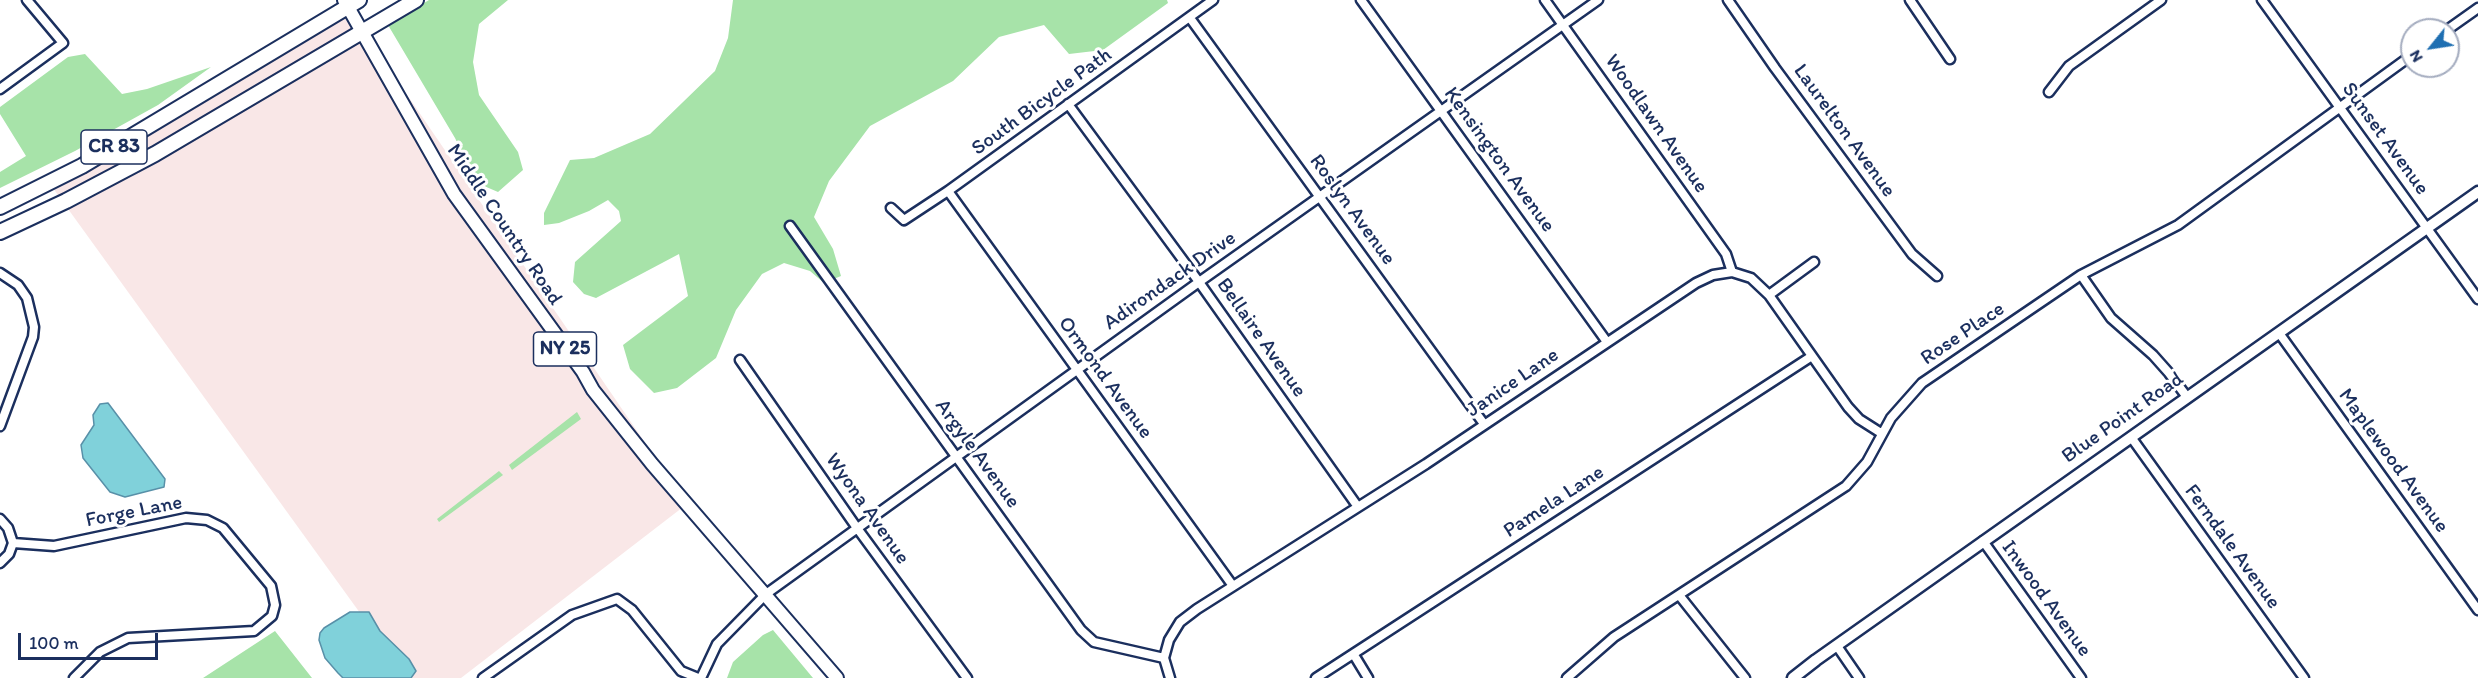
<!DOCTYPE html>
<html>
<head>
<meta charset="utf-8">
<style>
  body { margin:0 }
  #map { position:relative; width:2478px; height:678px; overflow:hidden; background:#fff; font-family:Itim,sans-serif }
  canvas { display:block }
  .north { position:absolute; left:2400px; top:18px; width:60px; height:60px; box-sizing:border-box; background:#fff; border:2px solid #a4acbf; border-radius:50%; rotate:240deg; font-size:16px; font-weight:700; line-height:24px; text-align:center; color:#1b2f5e }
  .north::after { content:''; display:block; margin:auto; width:21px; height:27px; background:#1f6fb2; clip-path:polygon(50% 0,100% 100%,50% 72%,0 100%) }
  .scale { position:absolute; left:18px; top:633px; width:140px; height:27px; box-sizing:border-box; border:3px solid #1b2f5e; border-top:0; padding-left:8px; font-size:18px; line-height:21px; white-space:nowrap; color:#1b2f5e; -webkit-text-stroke:4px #fff; paint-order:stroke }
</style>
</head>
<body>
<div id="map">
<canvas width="2478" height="678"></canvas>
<div class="north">N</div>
<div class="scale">100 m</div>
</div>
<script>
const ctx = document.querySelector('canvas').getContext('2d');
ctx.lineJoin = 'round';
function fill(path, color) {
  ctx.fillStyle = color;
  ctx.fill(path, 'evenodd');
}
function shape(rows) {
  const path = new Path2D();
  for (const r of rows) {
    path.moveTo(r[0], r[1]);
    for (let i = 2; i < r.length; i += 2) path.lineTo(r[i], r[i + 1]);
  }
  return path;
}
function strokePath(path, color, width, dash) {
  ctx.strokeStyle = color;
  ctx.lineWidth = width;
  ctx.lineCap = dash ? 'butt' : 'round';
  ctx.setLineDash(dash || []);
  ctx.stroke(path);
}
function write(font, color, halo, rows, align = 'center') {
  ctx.font = font + ' Itim,sans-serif';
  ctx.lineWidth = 6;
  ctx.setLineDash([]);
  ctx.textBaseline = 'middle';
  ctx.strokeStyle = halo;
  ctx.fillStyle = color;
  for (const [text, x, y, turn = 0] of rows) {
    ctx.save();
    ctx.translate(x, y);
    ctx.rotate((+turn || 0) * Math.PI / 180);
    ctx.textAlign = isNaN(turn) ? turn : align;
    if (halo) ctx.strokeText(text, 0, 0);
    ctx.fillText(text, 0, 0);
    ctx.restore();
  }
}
const built = shape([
  [347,7,687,504,461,678,407,678,50,184]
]);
const green = shape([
  [429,0,508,0,479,24,473,62,479,95,518,152,523,170,498,192,477,183,455,138,388,25],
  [733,0,1167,0,1168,3,1103,50,1069,54,1044,25,999,37,953,81,870,126,829,181,814,217,833,249,841,276,824,283,810,271,784,263,762,274,736,310,716,358,677,388,654,393,630,369,623,345,688,296,679,254,596,298,584,294,573,282,575,262,621,221,619,211,608,200,589,211,559,223,544,225,544,213,570,160,594,158,650,134,715,71,728,38],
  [85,54,122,94,147,89,211,67,158,105,75,151,0,188,0,172,26,156,0,114,0,107,68,57],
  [577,412,581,419,512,470,509,465],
  [499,471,503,475,439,522,437,519],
  [773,630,813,678,727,678,733,662,763,635],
  [275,631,312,678,203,678]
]);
const water = shape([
  [108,403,165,479,164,487,125,497,110,492,83,458,81,445,94,425,93,415,100,404,108,403],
  [350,612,369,612,380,631,409,659,416,671,411,678,343,678,338,673,325,658,319,640,320,633,324,628,350,612]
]);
const minor = shape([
  [1361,0,1607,342],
  [1545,0,1726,254,1732,272],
  [1728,0,1775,68,1912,254,1937,276],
  [1910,0,1950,59],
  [2262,0,2478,299],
  [1190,18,1484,424],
  [2447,30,2478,8],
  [0,89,63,43,27,0],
  [2049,92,2069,66,2161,0],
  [1068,104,1199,282,1358,507],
  [948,191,1233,586],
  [891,208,904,220,948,191,1213,0],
  [790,226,1081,630,1094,642,1164,658],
  [0,273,18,285,27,298,34,327,33,337,0,426],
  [2081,275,2111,318,2153,355,2169,373,2187,397],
  [1769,295,1814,262],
  [2279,333,2478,610],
  [740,360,857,528,967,678],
  [2131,437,2304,678],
  [0,519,8,528,13,543,9,554,0,563],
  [1983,541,2081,678],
  [13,543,54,546,186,518,207,520,223,528,271,586,275,605,272,616,254,631,128,638,100,652,74,678],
  [1679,595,1745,678],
  [1837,646,1859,678],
  [1354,655,1368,678],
  [483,678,572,615,617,599,632,610,681,671,698,678],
  [701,678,717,644,766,594,1199,282,1598,0],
  [1170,678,1164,658,1169,640,1180,622,1197,609,1426,464,1696,283,1713,275,1732,272,1751,278,1769,295,1848,407,1859,419,1881,433],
  [1316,678,1812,356],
  [1567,678,1614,637,1846,486,1867,462,1891,418,1922,383,2081,275,2178,225,2412,55]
]);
const tertiary = shape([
  [1793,678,1816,660,2478,192]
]);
const primary = shape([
  [344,0,454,194,583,372,593,390,652,464,837,678]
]);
const trunk = shape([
  [0,207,82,166,359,0],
  [0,232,66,201,155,154,416,0]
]);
const shields = [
  [114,147,66],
  [565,349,63]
];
const shieldNames = [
  ["CR 83",114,147],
  ["NY 25",565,349]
];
const streetNames = [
  ["South Bicycle Path",1042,102,-36],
  ["Woodlawn Avenue",1656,124,55],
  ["Laurelton Avenue",1844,131,54],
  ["Sunset Avenue",2385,139,54],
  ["Kensington Avenue",1499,160,54],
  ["Roslyn Avenue",1352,210,54],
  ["Middle Country Road",504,225,56],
  ["Adirondack Drive",1170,281,-35],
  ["Rose Place",1963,334,-34],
  ["Bellaire Avenue",1261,338,55],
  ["Ormond Avenue",1105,378,54],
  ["Janice Lane",1513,383,-34],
  ["Blue Point Road",2123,418,-35],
  ["Argyle Avenue",977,454,54],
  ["Maplewood Avenue",2393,461,54],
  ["Pamela Lane",1554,502,-33],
  ["Wyona Avenue",867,509,55],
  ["Forge Lane",134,512,-11],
  ["Ferndale Avenue",2232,547,54],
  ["Inwood Avenue",2046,599,54]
];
fill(built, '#f9e7e7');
fill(green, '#a7e3a9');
fill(water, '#80d1da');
strokePath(water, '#5890a8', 1.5);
strokePath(minor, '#1b2f5e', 13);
strokePath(tertiary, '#1b2f5e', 15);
strokePath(primary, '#1b2f5e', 16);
strokePath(trunk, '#1b2f5e', 18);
strokePath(minor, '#fff', 8);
strokePath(tertiary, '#fff', 10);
strokePath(primary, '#fff', 12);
strokePath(trunk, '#fff', 14);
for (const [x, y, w] of shields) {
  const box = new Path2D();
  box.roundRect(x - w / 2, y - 17, w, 34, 4.5);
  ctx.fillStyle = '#fff';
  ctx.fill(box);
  strokePath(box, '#1b2f5e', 1.5);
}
write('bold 20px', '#1b2f5e', null, shieldNames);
write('21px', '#1b2f5e', '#fff', streetNames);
</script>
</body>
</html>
